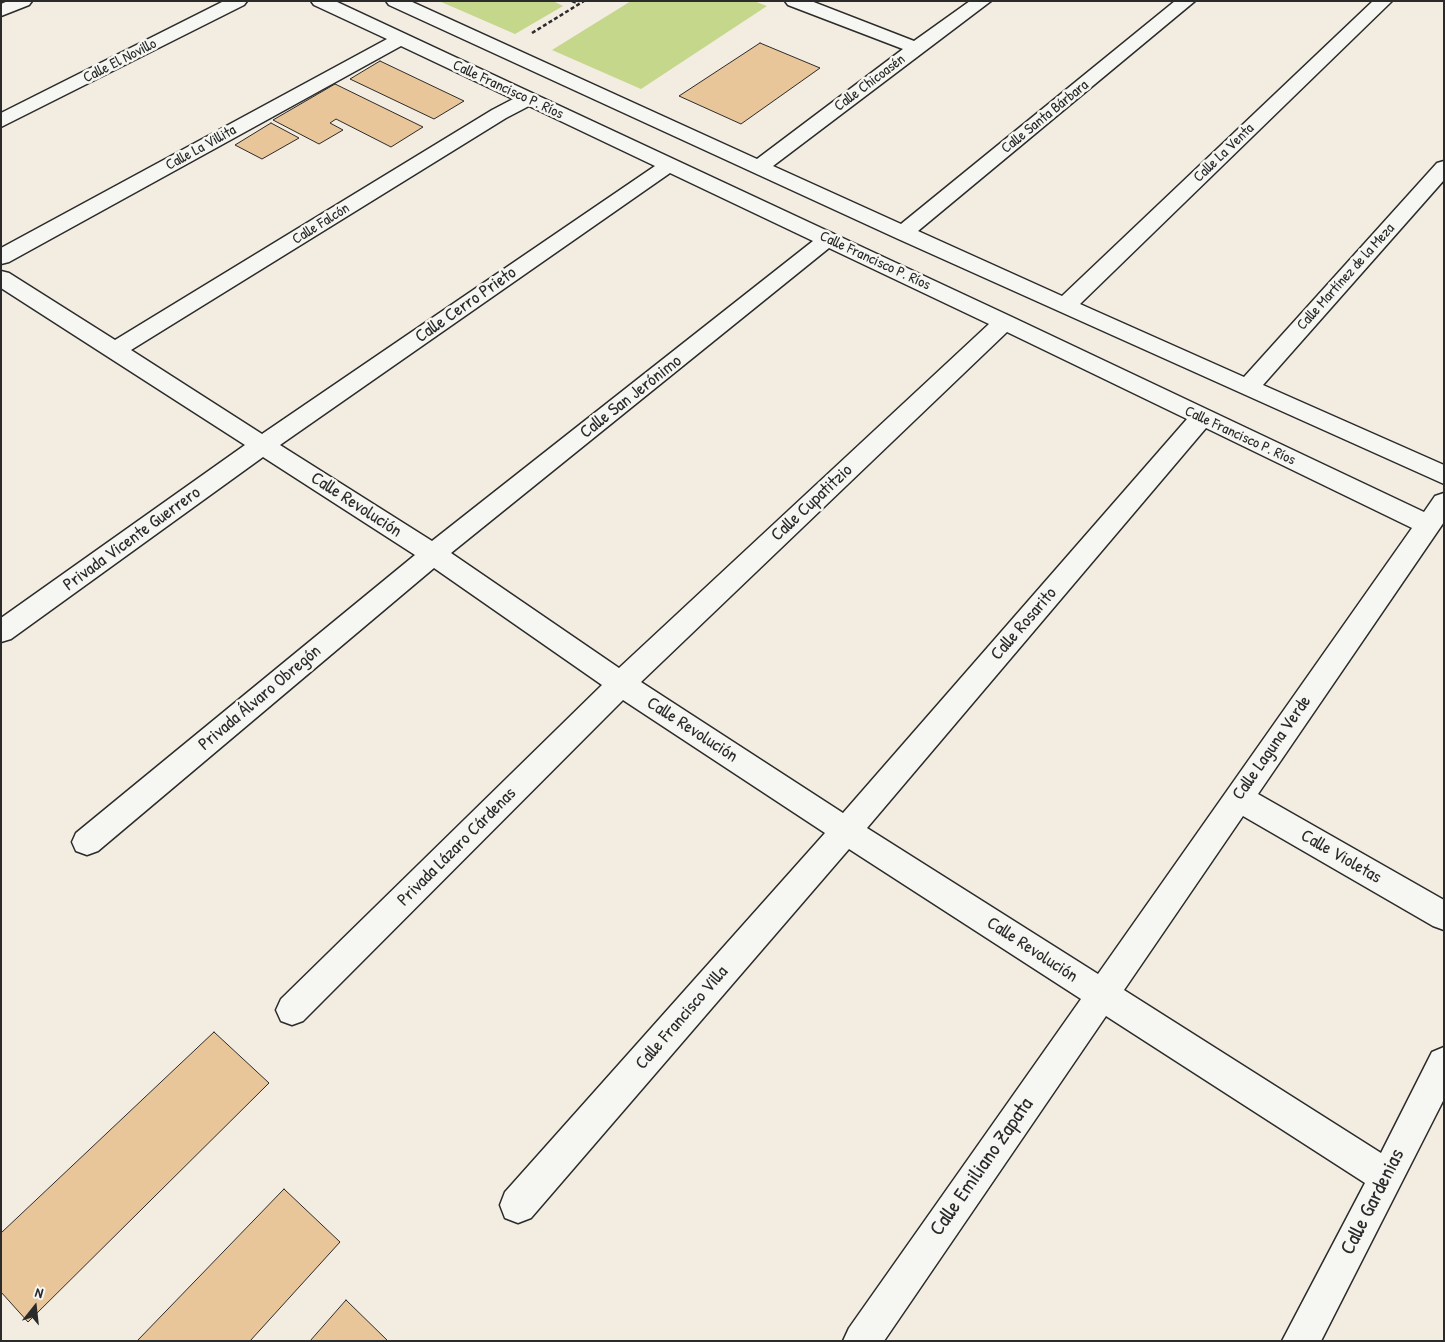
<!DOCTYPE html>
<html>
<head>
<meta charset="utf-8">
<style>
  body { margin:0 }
  #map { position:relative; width:1445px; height:1342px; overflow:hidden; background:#f3ece0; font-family:"Patrick Hand",sans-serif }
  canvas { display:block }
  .frame { position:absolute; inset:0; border:2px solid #2b2b2b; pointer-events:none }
  .north { position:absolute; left:10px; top:1282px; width:50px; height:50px; -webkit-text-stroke:4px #f6f6f2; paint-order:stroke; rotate:16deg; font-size:14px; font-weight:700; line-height:20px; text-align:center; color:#2b2b2b }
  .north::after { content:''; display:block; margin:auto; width:18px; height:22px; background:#2b2b2b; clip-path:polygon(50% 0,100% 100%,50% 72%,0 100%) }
</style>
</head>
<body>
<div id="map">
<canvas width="1445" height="1342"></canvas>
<div class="frame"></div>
<div class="north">N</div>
</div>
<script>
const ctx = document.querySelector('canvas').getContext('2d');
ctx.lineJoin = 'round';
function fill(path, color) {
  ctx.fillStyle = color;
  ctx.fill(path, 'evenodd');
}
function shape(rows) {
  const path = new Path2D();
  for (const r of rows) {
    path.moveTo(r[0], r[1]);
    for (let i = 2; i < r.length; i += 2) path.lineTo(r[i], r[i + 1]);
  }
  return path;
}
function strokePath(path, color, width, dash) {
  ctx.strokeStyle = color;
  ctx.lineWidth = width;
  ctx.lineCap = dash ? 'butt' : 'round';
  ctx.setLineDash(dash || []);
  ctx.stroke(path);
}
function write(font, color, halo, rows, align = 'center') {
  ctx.font = font + ' "Patrick Hand",sans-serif';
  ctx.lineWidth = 5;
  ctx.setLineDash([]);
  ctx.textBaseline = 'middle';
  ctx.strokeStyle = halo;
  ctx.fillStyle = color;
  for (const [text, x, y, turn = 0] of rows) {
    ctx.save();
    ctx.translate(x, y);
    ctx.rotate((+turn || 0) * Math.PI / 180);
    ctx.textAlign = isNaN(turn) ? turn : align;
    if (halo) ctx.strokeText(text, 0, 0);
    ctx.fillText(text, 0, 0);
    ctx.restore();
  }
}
const green = shape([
  [439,1,553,1,563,6,515,34],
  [631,1,754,1,767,6,641,89,552,50]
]);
const building = shape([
  [760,43,820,68,741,124,679,96,760,43],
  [380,61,464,101,434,119,350,79,380,61],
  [335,84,423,127,391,147,336,119,330,123,343,130,319,144,273,120,335,84],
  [271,123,299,138,262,159,235,145,271,123],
  [214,1032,269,1083,28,1322,1,1292,1,1233,214,1032],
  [284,1189,340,1242,250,1341,137,1341,284,1189],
  [346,1300,388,1341,310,1341,346,1300]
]);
const path = shape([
  [572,1,579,4],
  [532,33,584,1]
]);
const minor = shape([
  [8,1,32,1,29,5,1,16,1,4,8,1],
  [224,1,247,1,244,5,1,127,1,113,224,1],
  [311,1,335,1,1012,317,1424,512,1435,496,1444,493,1444,522,1258,794,1444,900,1444,930,1433,926,1243,816,1124,990,1381,1153,1432,1052,1444,1047,1444,1099,1321,1341,1282,1341,1365,1183,1106,1016,884,1341,843,1341,849,1328,1081,999,849,849,531,1218,518,1223,505,1218,500,1205,505,1192,825,833,623,700,303,1021,292,1025,281,1021,276,1010,281,999,602,685,434,568,98,851,87,855,76,851,72,842,76,833,415,555,263,457,11,639,1,642,1,618,245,445,1,288,1,271,9,273,115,340,492,110,513,99,401,46,9,262,1,264,1,248,387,39,314,5,311,1],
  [529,106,655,166,262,434,131,350,506,118,529,106],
  [670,173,813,241,432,541,280,445,670,173],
  [829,248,989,324,619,668,451,553,829,248],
  [1007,332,1187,419,843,813,641,682,1007,332],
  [1206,428,1412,528,1098,974,867,828,1206,428],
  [386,1,410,1,757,159,903,49,788,5,785,1,811,1,914,41,970,1,991,1,773,166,901,224,1175,1,1195,1,918,231,1062,296,1373,1,1392,1,1080,304,1244,377,1437,163,1444,161,1444,180,1263,385,1444,465,1444,484,896,238,389,5,386,1]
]);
const farStreetnames = [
  ["Calle El Novillo",120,61,-27],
  ["Calle Chicoasén",870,83,-37],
  ["Calle Francisco P. Ríos",508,90,25],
  ["Calle Santa Bárbara",1045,117,-39],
  ["Calle La Villita",201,148,-29],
  ["Calle La Venta",1224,153,-44],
  ["Calle Falcón",321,224,-32],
  ["Calle Francisco P. Ríos",875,261,25],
  ["Calle Martínez de la Meza",1346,277,-48],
  ["Calle Francisco P. Ríos",1240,436,25]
];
const streetNames = [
  ["Calle Cerro Prieto",466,305,-35],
  ["Calle San Jerónimo",631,397,-38],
  ["Calle Cupatitzio",812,503,-43],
  ["Calle Revolución",356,505,33],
  ["Privada Vicente Guerrero",132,539,-36],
  ["Calle Rosarito",1024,624,-49],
  ["Privada Álvaro Obregón",260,698,-40],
  ["Calle Revolución",692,730,33],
  ["Calle Laguna Verde",1272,748,-55],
  ["Privada Lázaro Cárdenas",457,847,-45],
  ["Calle Violetas",1341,857,30],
  ["Calle Revolución",1032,950,33],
  ["Calle Francisco Villa",682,1018,-49]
];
const nearStreetnames = [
  ["Calle Emiliano Zapata",982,1167,-55],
  ["Calle Gardenias",1373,1202,-63]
];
fill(green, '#c5d78b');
fill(building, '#e8c69a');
strokePath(building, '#2b2b2b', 1);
strokePath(minor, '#2b2b2b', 3);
strokePath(path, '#2b2b2b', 2.5, [4, 2.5]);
fill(minor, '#f6f6f2');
write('15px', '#2b2b2b', '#f6f6f2', farStreetnames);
write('18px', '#2b2b2b', '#f6f6f2', streetNames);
write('21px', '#2b2b2b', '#f6f6f2', nearStreetnames);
</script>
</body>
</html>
